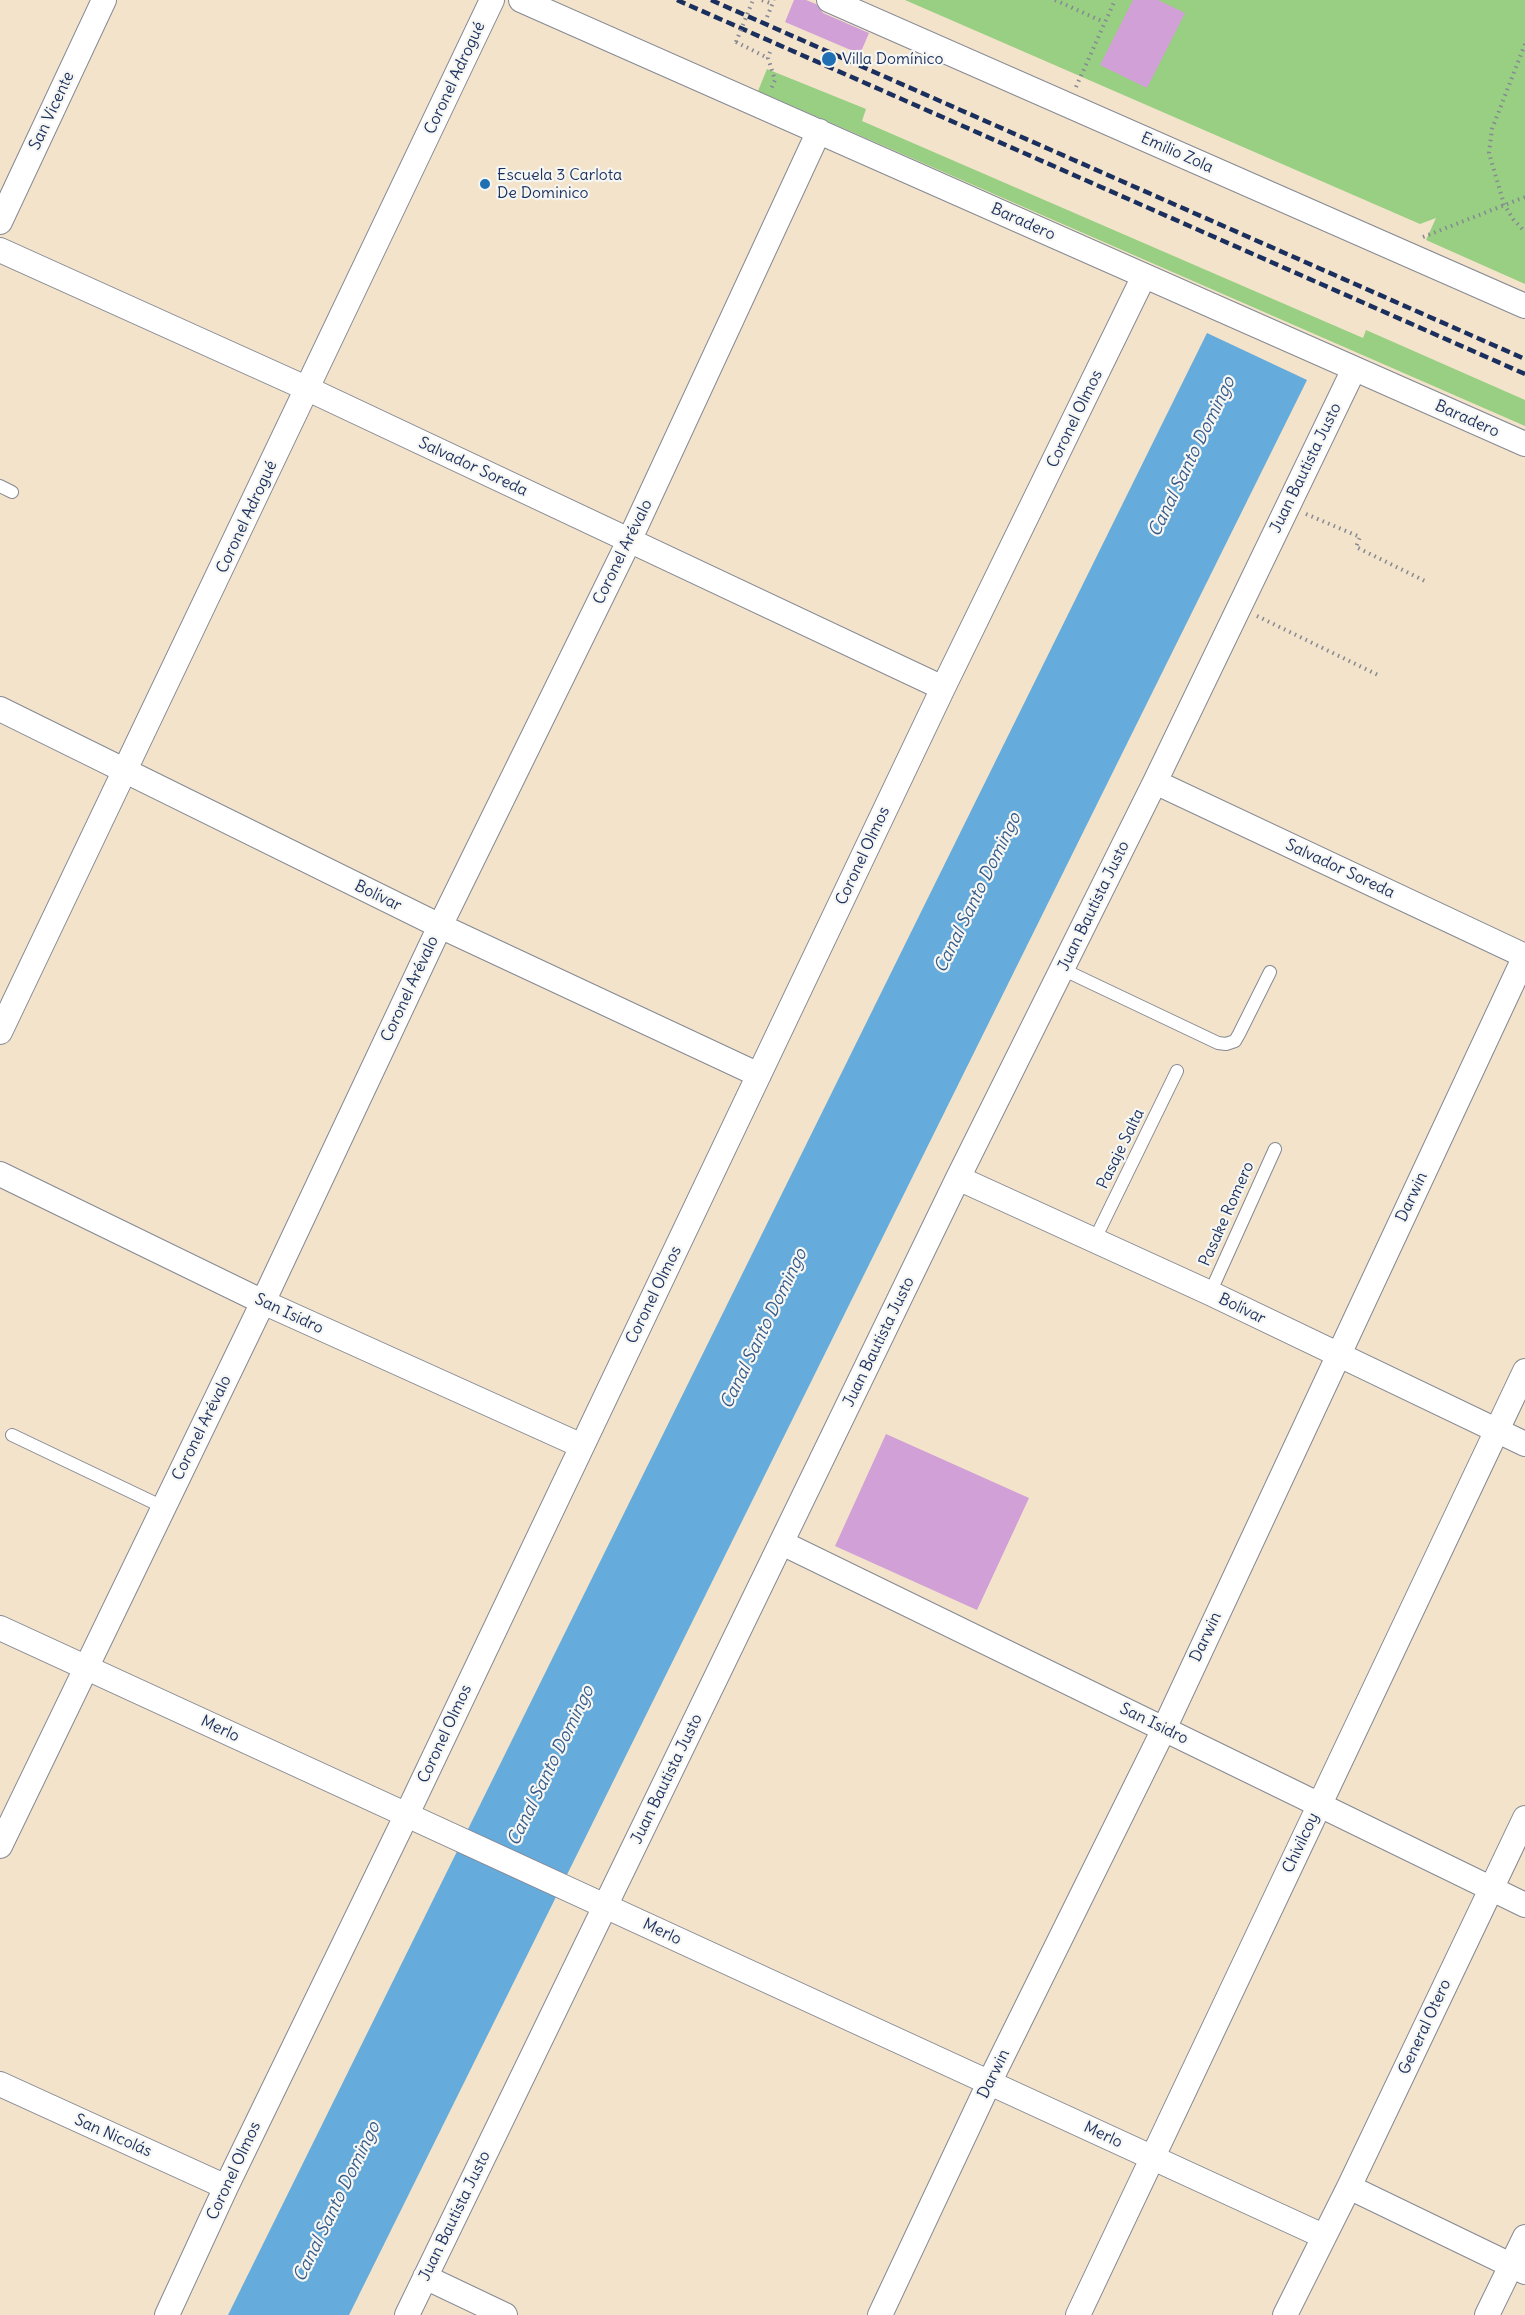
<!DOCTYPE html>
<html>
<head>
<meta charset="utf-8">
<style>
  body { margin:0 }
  canvas { display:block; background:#f2e3ca }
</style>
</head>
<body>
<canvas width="1525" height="2315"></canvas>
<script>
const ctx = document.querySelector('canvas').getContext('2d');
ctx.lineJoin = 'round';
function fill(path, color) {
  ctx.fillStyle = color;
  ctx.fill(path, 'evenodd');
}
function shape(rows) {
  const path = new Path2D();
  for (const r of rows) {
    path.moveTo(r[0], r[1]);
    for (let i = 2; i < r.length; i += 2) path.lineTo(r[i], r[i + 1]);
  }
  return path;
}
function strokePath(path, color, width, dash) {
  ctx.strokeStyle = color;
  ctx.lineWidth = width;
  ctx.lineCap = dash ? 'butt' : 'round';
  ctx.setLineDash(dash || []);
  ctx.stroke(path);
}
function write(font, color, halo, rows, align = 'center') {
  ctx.font = font + ' Delius,sans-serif';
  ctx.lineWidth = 4.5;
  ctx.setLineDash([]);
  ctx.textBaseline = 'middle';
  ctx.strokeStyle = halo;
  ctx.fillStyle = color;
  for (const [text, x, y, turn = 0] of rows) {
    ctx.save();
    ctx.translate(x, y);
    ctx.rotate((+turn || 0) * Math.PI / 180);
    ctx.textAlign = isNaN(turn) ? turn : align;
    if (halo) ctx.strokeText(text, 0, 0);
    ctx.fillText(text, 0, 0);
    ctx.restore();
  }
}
const green = shape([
  [905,0,1525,0,1525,284,1426,240,1436,218,1420,224],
  [767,69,866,109,862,121,1363,338,1366,330,1525,400,1525,426,758,91]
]);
const water = shape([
  [1207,333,1307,380,349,2315,228,2315]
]);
const building = shape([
  [794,0,806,0,816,4,823,13,869,33,860,54,785,22],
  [1133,0,1158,0,1185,13,1147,88,1100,65],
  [886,1434,1029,1498,977,1610,835,1546]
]);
const path = shape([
  [762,0,773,4],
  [1055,0,1104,22],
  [767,17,774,0],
  [736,42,768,58],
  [1525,44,1492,129,1489,153,1504,204,1513,219,1525,232],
  [770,52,768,58,775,80,771,89],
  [1076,87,1115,0],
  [1423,237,1525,197],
  [1306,514,1360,537,1356,547,1427,582],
  [1257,616,1378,675]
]);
const lane = shape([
  [0,486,12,492],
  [1062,969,1218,1043,1226,1044,1235,1041,1239,1034,1270,972],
  [1094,1241,1177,1071],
  [1210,1293,1275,1149],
  [12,1435,163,1507]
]);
const street = shape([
  [521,0,1525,444],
  [829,0,1525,306],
  [0,222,104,0],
  [0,250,308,389,943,688],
  [0,709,440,926,759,1075],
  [1155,782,1525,956],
  [0,1032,492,0],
  [0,1174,263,1302,582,1446],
  [958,1178,1210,1293,1525,1444],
  [782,1543,1525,1905],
  [0,1628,1323,2236],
  [0,1846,263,1302,440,926,629,541,819,131],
  [0,2084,226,2187],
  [1349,2187,1525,2272],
  [425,2277,505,2315],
  [167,2315,226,2187,407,1814,943,688,1144,276],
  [407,2315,958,1178,1155,782,1354,369],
  [880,2315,989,2083,1164,1729,1525,956],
  [1078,2315,1525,1371],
  [1285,2315,1349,2187,1525,1818],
  [1487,2315,1525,2237]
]);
const rail = shape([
  [677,0,1525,374],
  [711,0,1525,359]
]);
const pathBridge = shape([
  [736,42,753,0]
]);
const markers = [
  [829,59,8,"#1f6fb2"],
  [485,184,6,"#1f6fb2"]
];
const poiNames = [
  ["Villa Domínico",842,59],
  ["Escuela 3 Carlota",497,175],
  ["De Dominico",497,193]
];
const streetNames = [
  ["Coronel Adrogué",455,78,-65],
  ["San Vicente",52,111,-65],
  ["Emilio Zola",1177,153,24],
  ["Baradero",1023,222,24],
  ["Coronel Olmos",1075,419,-64],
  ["Baradero",1467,419,24],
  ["Salvador Soreda",473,467,25],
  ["Juan Bautista Justo",1306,468,-64],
  ["Coronel Adrogué",247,517,-65],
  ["Coronel Arévalo",623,552,-64],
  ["Coronel Olmos",863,856,-65],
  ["Salvador Soreda",1340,869,25],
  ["Bolívar",378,896,26],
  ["Juan Bautista Justo",1094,906,-64],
  ["Coronel Arévalo",410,989,-65],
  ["Pasaje Salta",1121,1149,-64],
  ["Darwin",1412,1197,-65],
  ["Pasake Romero",1227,1214,-66],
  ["Coronel Olmos",654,1295,-64],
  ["Bolívar",1242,1309,26],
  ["San Isidro",289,1314,25],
  ["Juan Bautista Justo",879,1342,-64],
  ["Coronel Arévalo",202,1428,-64],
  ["Darwin",1206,1637,-65],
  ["San Isidro",1154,1724,26],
  ["Merlo",220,1729,25],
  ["Coronel Olmos",445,1734,-65],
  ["Juan Bautista Justo",667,1779,-64],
  ["Chivilcoy",1301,1843,-65],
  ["Merlo",662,1932,25],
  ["General Otero",1425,2027,-65],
  ["Darwin",994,2074,-64],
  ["Merlo",1103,2135,25],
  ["San Nicolás",113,2136,24],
  ["Coronel Olmos",234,2171,-65],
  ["Juan Bautista Justo",455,2216,-64]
];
const waterNames = [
  ["Canal Santo Domingo",1192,457,-64],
  ["Canal Santo Domingo",978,893,-64],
  ["Canal Santo Domingo",764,1329,-64],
  ["Canal Santo Domingo",551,1766,-64],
  ["Canal Santo Domingo",337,2202,-64]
];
fill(green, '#98cf82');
fill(water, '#65abdb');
fill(building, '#d0a0d6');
strokePath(lane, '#868994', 14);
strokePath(street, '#868994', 26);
strokePath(path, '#868994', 4, [1.5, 4.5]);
strokePath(lane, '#fff', 12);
strokePath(street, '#fff', 24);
strokePath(rail, '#1b2f5e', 4.5, [9, 4.5]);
strokePath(pathBridge, '#868994', 4, [1.5, 4.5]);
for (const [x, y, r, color] of markers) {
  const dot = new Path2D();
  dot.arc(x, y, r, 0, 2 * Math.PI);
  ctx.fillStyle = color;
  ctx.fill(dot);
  strokePath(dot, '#f6f6f2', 2);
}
write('16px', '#1b2f5e', '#f6f6f2', poiNames, 'left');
write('16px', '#1b2f5e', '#f6f6f2', streetNames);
write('italic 18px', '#355a8a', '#f6f6f2', waterNames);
</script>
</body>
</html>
